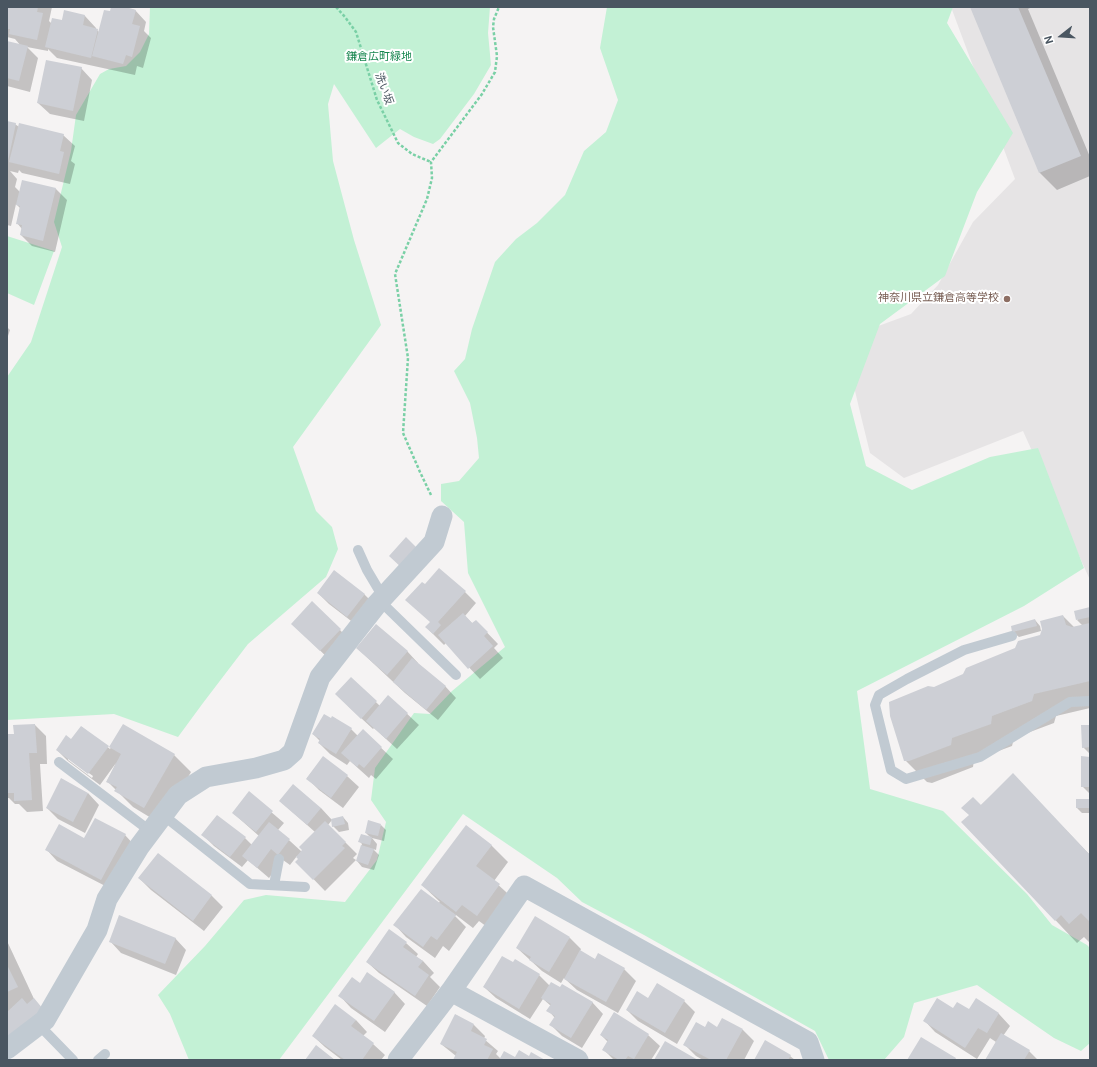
<!DOCTYPE html>
<html>
<head>
<meta charset="utf-8">
<style>
  body { margin:0 }
  #map { position:relative; width:1097px; height:1067px; overflow:hidden; background:#f5f3f3; font-family:Overpass,sans-serif }
  canvas { display:block }
  .frame { position:absolute; inset:0; border:8px solid #4a5661; pointer-events:none }
  .north { position:absolute; left:1041px; top:16px; width:40px; height:40px; -webkit-text-stroke:3px #fff; paint-order:stroke; rotate:253deg; font-size:11px; font-weight:700; line-height:16px; text-align:center; color:#4a5661 }
  .north::after { content:''; display:block; margin:auto; width:14px; height:18px; background:#4a5661; clip-path:polygon(50% 0,100% 100%,50% 72%,0 100%) }
</style>
</head>
<body>
<div id="map">
<canvas width="1097" height="1067"></canvas>
<div class="frame"></div>
<div class="north">N</div>
</div>
<script>
const ctx = document.querySelector('canvas').getContext('2d');
ctx.lineJoin = 'round';
function fill(path, color) {
  ctx.fillStyle = color;
  ctx.fill(path, 'evenodd');
}
function shape(rows) {
  const path = new Path2D();
  for (const r of rows) {
    path.moveTo(r[0], r[1]);
    for (let i = 2; i < r.length; i += 2) path.lineTo(r[i], r[i + 1]);
  }
  return path;
}
function strokePath(path, color, width, dash) {
  ctx.strokeStyle = color;
  ctx.lineWidth = width;
  ctx.lineCap = dash ? 'butt' : 'round';
  ctx.setLineDash(dash || []);
  ctx.stroke(path);
}
function write(font, color, halo, rows, align = 'center') {
  ctx.font = font + ' Overpass,"Noto Sans JP",sans-serif';
  ctx.lineWidth = 4;
  ctx.setLineDash([]);
  ctx.textBaseline = 'middle';
  ctx.strokeStyle = halo;
  ctx.fillStyle = color;
  for (const [text, x, y, turn = 0] of rows) {
    ctx.save();
    ctx.translate(x, y);
    ctx.rotate((+turn || 0) * Math.PI / 180);
    ctx.textAlign = isNaN(turn) ? turn : align;
    if (halo) ctx.strokeText(text, 0, 0);
    ctx.fillText(text, 0, 0);
    ctx.restore();
  }
}
const education = shape([
  [951,7,1090,7,1090,580,1023,431,904,478,870,453,859,408,843,339,911,314,938,285,973,222,1015,179]
]);
const green = shape([
  [150,7,490,7,488,33,491,65,474,94,440,139,433,144,414,137,400,129,376,148,334,84,328,104,333,161,354,240,381,325,293,447,316,511,332,527,338,549,326,577,248,644,203,703,178,737,114,714,7,720,7,377,31,342,62,247,54,222,71,151,76,115,100,74,109,69,126,66,140,52,149,34],
  [607,7,953,7,947,23,1013,133,977,192,945,276,880,324,850,404,866,466,912,490,990,457,1038,448,1084,568,1024,606,857,691,870,789,943,811,1027,894,1052,925,1087,945,1090,948,1090,1043,1081,1051,1054,1038,977,985,914,1003,904,1037,884,1060,829,1060,815,1031,644,935,582,902,557,878,463,814,279,1060,189,1060,170,1014,158,995,205,946,244,900,266,895,345,902,377,860,386,822,371,800,375,768,414,713,430,714,452,691,505,647,468,573,464,522,441,501,441,484,459,481,479,458,477,438,470,403,454,371,465,359,472,329,495,262,516,239,537,223,565,195,584,151,606,132,618,100,600,48],
  [7,236,54,251,34,305,7,293]
]);
const shadow = shape([
  [7,7,52,7,49,21,51,23,62,21,65,11,85,16,96,28,96,29,99,32,111,13,113,7,122,7,135,10,146,22,144,31,151,38,143,68,137,66,135,75,57,58,48,49,48,51,27,47,38,58,30,92,7,86,7,42,21,46,15,39,7,37],
  [971,7,1032,7,1028,9,1090,157,1090,176,1057,190,1040,173],
  [81,68,92,80,84,121,50,114,38,103],
  [7,122,15,124,19,127,63,135,75,146,71,161,75,164,70,184,22,173,19,170,18,173,10,171,17,179,15,187,20,192,56,189,67,200,55,252,32,246,21,235,22,229,17,223,20,208,16,204,11,226,7,225],
  [7,327,10,330,7,339],
  [425,585,465,592,476,603,465,616,473,624,476,621,498,644,494,648,503,658,480,679,446,643,444,645,426,627,431,623],
  [318,593,364,594,376,606,359,627,329,604],
  [1090,608,1090,708,1056,716,1054,723,1014,738,1012,746,974,760,973,767,932,783,927,782,905,760,934,688,964,675,1041,636,1063,616,1074,627,1083,626,1077,620],
  [1035,620,1040,626,1041,631,1019,637,1013,632],
  [340,630,351,641,332,662,304,635],
  [357,648,407,651,418,663,417,664,445,686,456,698,438,720,405,693],
  [352,679,380,706,388,696,419,725,397,749,374,728,373,729,348,706],
  [333,717,351,729,358,736,363,731,393,759,376,779,371,775,369,778,350,761,347,765,330,754,319,743,320,741,313,734,331,720],
  [35,725,46,736,47,764,40,764,43,811,27,812,19,804,15,804,9,798,7,798,7,735,15,735],
  [123,726,174,755,191,772,161,824,133,807,107,781,116,763,100,785,68,761,57,750,71,740,82,727,110,749],
  [68,758,93,776,92,778,68,760],
  [1090,726,1090,754,1083,747],
  [323,758,347,776,359,787,343,808,319,790,307,778],
  [1090,758,1090,794,1082,786],
  [1013,775,1090,855,1090,943,1084,937,1077,943,963,822],
  [88,793,99,805,85,833,58,819,47,808],
  [249,793,284,823,278,830,302,852,315,832,280,801,321,808,332,820,343,817,348,823,349,830,339,832,333,826,332,820,328,825,357,854,353,858,356,860,325,891,297,862,300,859,297,856,290,865,283,860,269,878,248,860,242,867,214,846,203,835,245,838,252,845,259,836,233,813],
  [1090,800,1090,813,1082,813,1077,808],
  [381,825,386,830,384,841,372,838,377,844,376,850,373,849,379,855,374,870,362,867,357,861,362,844,360,842,371,838,366,833],
  [125,835,136,847,113,890,57,861,46,849,85,839],
  [491,845,508,862,494,881,517,902,494,932,479,921,473,928,456,915,455,916,466,927,449,951,443,946,435,958,406,937,395,925,440,902,422,885],
  [158,854,212,896,223,907,204,931,151,890,139,878],
  [175,938,186,950,176,975,121,953,110,941],
  [570,938,581,949,580,951,596,960,598,955,624,969,636,981,618,1013,577,990,564,978,561,983,542,971,517,948],
  [7,941,35,1001,7,1044],
  [406,943,418,954,416,957,423,961,434,973,430,977,440,987,427,1006,379,973,367,962],
  [539,975,550,986,592,1002,603,1014,582,1048,562,1036,551,1025,555,1018,548,1010,551,1006,543,999,530,1019,496,998,484,987],
  [394,992,405,1004,385,1032,351,1008,340,996],
  [649,999,684,1001,695,1012,677,1044,638,1021,627,1010],
  [976,1000,999,1014,1010,1026,1003,1036,1029,1051,1038,1060,986,1060,996,1042,990,1038,977,1059,935,1032,924,1020,954,1010,969,1011],
  [456,1015,474,1025,485,1036,484,1039,498,1051,496,1054,501,1059,529,1057,543,1060,454,1060,456,1056,441,1044],
  [356,1020,367,1032,363,1036,373,1044,385,1055,381,1060,342,1060,325,1047,313,1036],
  [718,1028,743,1030,754,1041,744,1060,703,1060,696,1056,684,1044,705,1029],
  [601,1035,648,1035,660,1046,651,1060,614,1060,604,1050,608,1042],
  [790,1056,795,1060,755,1060]
]);
const building = shape([
  [7,7,38,7,37,12,43,13,37,40,9,34,10,29,7,29],
  [111,7,126,7,136,10,132,24,140,26,132,57,126,55,123,64,92,56,104,10,110,11],
  [970,7,1018,7,1081,156,1039,173],
  [64,10,85,15,83,25,98,29,91,58,45,47,52,18,62,20],
  [7,41,28,46,19,81,7,78],
  [46,60,82,67,73,111,37,103],
  [7,121,16,123,8,161,7,161],
  [19,123,64,134,60,151,64,152,59,174,9,162],
  [22,180,56,188,43,241,20,235,22,225,16,224,20,206,16,205],
  [406,537,420,551,403,569,389,556],
  [439,568,466,591,438,622,441,625,433,634,425,627,430,622,405,600,422,582,425,584],
  [334,570,365,594,347,617,317,593],
  [312,601,341,629,320,651,291,624],
  [1090,607,1090,617,1076,620,1074,611],
  [463,613,472,623,476,620,488,632,484,636,493,646,468,669,438,635],
  [1063,615,1066,625,1072,627,1090,623,1090,681,1034,694,1032,701,992,716,991,724,952,738,951,745,909,761,904,761,890,716,889,702,928,686,934,687,963,674,966,668,1015,648,1018,641,1040,635,1042,629,1040,621],
  [1035,619,1037,626,1012,632,1011,626],
  [376,624,408,651,387,675,356,648],
  [412,658,446,686,426,710,393,682],
  [351,677,377,701,361,719,335,694],
  [388,695,408,713,386,739,366,721],
  [324,714,331,718,332,716,352,728,336,754,318,743,320,739,312,734],
  [35,724,37,753,29,753,32,800,14,801,14,793,7,793,7,734,14,734,13,725],
  [123,724,175,754,144,808,114,791,117,787,106,782,121,754,109,747],
  [1081,725,1090,725,1090,747,1082,748],
  [81,726,109,746,88,774,56,750,66,735,71,739],
  [363,729,382,747,364,768,359,764,357,767,341,753],
  [323,756,348,775,331,798,306,779],
  [1081,756,1090,757,1090,787,1081,787],
  [1013,773,1090,855,1090,922,1081,913,1069,924,1061,915,1055,921,961,822,969,815,961,808,973,797,981,805],
  [61,778,88,793,73,822,46,808],
  [293,784,321,808,307,825,279,801],
  [249,791,273,811,256,832,232,813],
  [1076,799,1090,799,1090,808,1076,808],
  [217,815,246,837,230,857,201,835],
  [343,816,345,824,332,827,331,819],
  [95,818,126,834,101,880,45,850,59,824,84,838],
  [368,820,381,824,378,836,365,833],
  [325,821,346,842,342,846,345,848,313,880,295,862,298,859,296,857,302,850,299,847],
  [269,822,290,839,278,855,271,849,257,868,242,856],
  [466,825,492,845,476,866,500,884,477,916,462,905,456,912,421,885],
  [361,834,372,837,370,845,358,842],
  [361,845,374,849,368,865,356,861],
  [158,853,212,895,193,921,138,878],
  [421,889,456,915,437,940,431,936,423,947,393,925],
  [119,915,176,938,165,964,109,942],
  [535,916,570,937,549,972,529,960,531,957,516,948],
  [389,929,407,942,403,947,423,961,418,967,429,975,415,996,366,962],
  [580,950,595,959,598,953,625,968,606,1002,564,979],
  [502,956,513,962,515,959,540,974,519,1009,483,987],
  [7,965,18,987,7,992],
  [367,972,395,992,374,1021,338,996,352,977,360,983],
  [551,982,560,987,562,984,593,1002,571,1038,549,1025,555,1016,546,1011,551,1004,541,998],
  [657,983,685,1000,665,1033,626,1010,637,991,648,998],
  [22,998,27,1004,34,998,43,1009,7,1041,7,1012],
  [937,998,953,1008,957,1002,969,1009,976,998,999,1013,987,1033,978,1028,965,1048,923,1021],
  [335,1004,356,1020,351,1026,374,1043,362,1060,345,1060,312,1036],
  [614,1012,649,1034,634,1059,628,1056,625,1060,619,1060,602,1050,608,1040,600,1035],
  [455,1014,474,1024,471,1031,487,1039,484,1045,493,1049,487,1060,453,1060,457,1052,440,1044],
  [722,1018,743,1029,726,1060,711,1060,683,1045,696,1022,705,1027,708,1021,717,1027],
  [1001,1033,1030,1050,1024,1060,985,1060],
  [921,1037,956,1058,955,1060,907,1060],
  [765,1040,791,1055,788,1060,754,1060],
  [665,1041,698,1060,654,1060],
  [316,1045,335,1060,305,1060],
  [519,1050,529,1056,531,1052,545,1060,499,1060,504,1051,515,1057]
]);
const path = shape([
  [336,7,345,17,356,32,377,100,398,143,412,154,431,162],
  [431,495,420,472,403,433,408,358,395,274,427,199,432,178,431,162,482,94,495,72,497,56,493,27,494,19,499,7]
]);
const lane = shape([
  [358,550,367,570,383,597],
  [380,601,456,675],
  [1012,636,964,650,907,679,879,695,875,705,891,770,906,779,980,757,1070,702,1090,701],
  [59,762,150,831],
  [163,815,250,884,305,887],
  [274,885,279,859],
  [39,1025,73,1060],
  [98,1060,105,1054]
]);
const street = shape([
  [451,991,578,1060],
  [7,1049,45,1020,97,930,107,899,139,847,178,795,206,777,256,768,284,760,293,752,320,677,377,604,434,542,442,516],
  [398,1060,451,991,524,886,808,1042,814,1060]
]);
const markers = [
  [1007,299,4,"#8d6e63"]
];
const parkNames = [
  ["鎌倉広町緑地",379,58]
];
const streetNames = [
  ["洗い坂",383,89,70]
];
const educationNames = [
  ["神奈川県立鎌倉高等学校",999,299]
];
fill(education, '#e6e4e5');
fill(green, '#c3f1d5');
fill(shadow, '#0003');
fill(building, '#cdcfd5');
strokePath(path, '#7ad0a6', 2.5, [3, 2]);
strokePath(lane, '#c1cad2', 10);
strokePath(street, '#c1cad2', 21);
for (const [x, y, r, color] of markers) {
  const dot = new Path2D();
  dot.arc(x, y, r, 0, 2 * Math.PI);
  ctx.fillStyle = color;
  ctx.fill(dot);
  strokePath(dot, '#fff', 1.5);
}
write('11px', '#17864f', '#fff', parkNames);
write('11px', '#4a5661', '#fff', streetNames);
write('11px', '#785e54', '#fff', educationNames, 'right');
</script>
</body>
</html>
